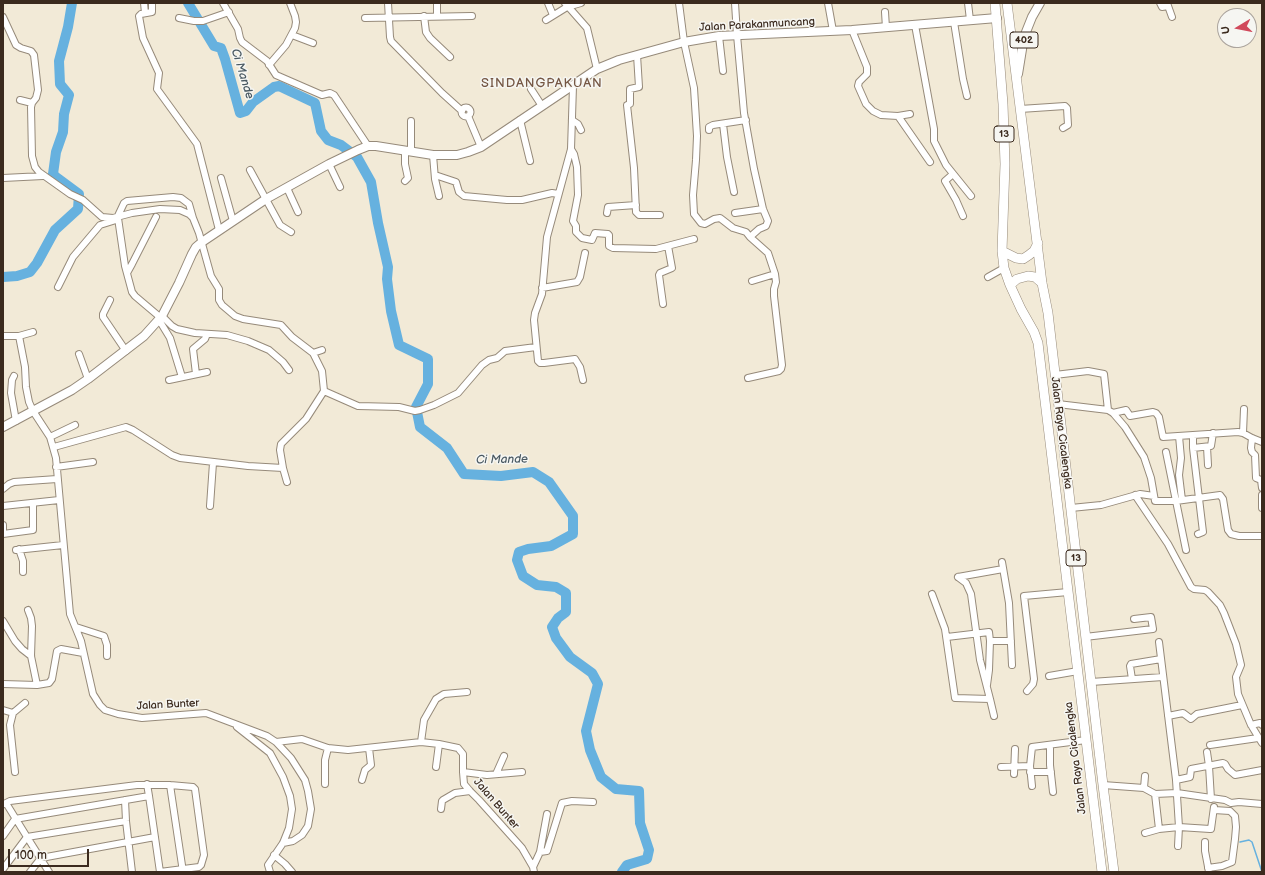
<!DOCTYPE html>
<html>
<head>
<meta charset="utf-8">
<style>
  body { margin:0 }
  #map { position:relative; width:1265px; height:875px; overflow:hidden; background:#f2ead7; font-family:"Balsamiq Sans",sans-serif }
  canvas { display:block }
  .frame { position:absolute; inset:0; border:4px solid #3b2a1e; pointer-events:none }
  .north { position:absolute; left:1217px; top:8px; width:40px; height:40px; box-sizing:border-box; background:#f6f6f2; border:1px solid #aba49d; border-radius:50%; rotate:260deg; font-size:11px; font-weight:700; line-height:16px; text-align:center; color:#3b2a1e }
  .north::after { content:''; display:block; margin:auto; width:14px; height:18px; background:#d1495b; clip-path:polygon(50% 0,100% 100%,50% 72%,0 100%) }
  .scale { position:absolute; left:8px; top:849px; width:81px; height:18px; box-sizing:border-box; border:2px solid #3b2a1e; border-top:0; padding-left:5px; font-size:12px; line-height:14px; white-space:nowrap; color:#3b2a1e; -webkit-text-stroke:3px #f6f6f2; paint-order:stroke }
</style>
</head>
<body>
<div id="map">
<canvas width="1265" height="875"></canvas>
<div class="frame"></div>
<div class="north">U</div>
<div class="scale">100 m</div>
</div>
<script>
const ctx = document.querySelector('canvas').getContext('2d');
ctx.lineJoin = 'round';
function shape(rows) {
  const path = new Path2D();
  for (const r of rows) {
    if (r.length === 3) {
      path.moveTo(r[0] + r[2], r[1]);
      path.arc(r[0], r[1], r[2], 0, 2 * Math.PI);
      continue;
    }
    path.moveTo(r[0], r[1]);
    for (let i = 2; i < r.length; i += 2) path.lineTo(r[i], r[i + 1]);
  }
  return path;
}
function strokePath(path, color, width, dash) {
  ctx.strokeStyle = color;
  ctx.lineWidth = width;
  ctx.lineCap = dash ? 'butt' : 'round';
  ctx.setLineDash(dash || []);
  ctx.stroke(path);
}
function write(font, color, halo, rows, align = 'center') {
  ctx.font = font + ' "Balsamiq Sans",sans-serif';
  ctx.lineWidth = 3;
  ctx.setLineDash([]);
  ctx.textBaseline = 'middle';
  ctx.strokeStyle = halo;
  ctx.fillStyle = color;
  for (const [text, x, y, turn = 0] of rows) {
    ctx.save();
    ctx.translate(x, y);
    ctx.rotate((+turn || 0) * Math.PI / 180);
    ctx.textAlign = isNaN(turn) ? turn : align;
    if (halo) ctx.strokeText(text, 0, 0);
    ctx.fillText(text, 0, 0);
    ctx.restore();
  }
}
const stream = shape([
  [1240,842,1249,840,1252,842,1262,872]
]);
const river = shape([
  [188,3,214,46,221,48,225,59,240,113,246,111,253,102,274,87,279,86,315,103,321,131,328,140,341,145,357,157,371,182,378,223,388,267,387,279,391,311,399,345,428,359,428,384,416,407,420,427,447,448,464,474,501,476,533,472,549,482,573,516,573,534,551,546,528,549,519,552,517,560,523,576,537,585,556,587,566,593,566,612,558,618,552,627,556,638,570,657,592,673,598,684,586,731,590,750,601,777,616,789,639,791,640,823,649,850,647,859,627,865,622,872],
  [3,277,17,276,30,272,37,263,55,230,78,209,79,194,56,177,53,174,56,152,63,132,64,114,69,95,60,84,59,61,68,27,72,3]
]);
const minor = shape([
  [144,3,145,13],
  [152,3,152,12,141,14,139,16,143,38,159,73,157,89,197,144,219,230],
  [223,3,238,29,240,38,242,42,267,61,276,75,322,95,330,93,334,95,368,146],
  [388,3,390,37,391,41,442,93,462,111],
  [437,3,437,16],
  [548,3,553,15],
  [565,3,587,28,597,69],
  [679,3,684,42,694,88,697,136,696,160,693,195,694,214,701,223,705,224,714,219,720,218,733,228,746,232,750,237],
  [735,3,737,35,744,113,754,169,763,209,768,221,766,226,759,229,750,237,768,253,775,274,776,282,774,289,774,296,782,365,781,369,779,371,748,378],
  [828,3,833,31],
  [968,3,970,20],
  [1160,3,1162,7,1168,6],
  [1167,3,1172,17],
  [885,12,886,28],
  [424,16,426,32,430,38,450,57],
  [3,17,16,45,21,48,31,51,34,55,38,90,36,98,32,103,31,107,32,156,35,167,39,172,70,194,83,200,102,217,113,218,132,213,160,209,180,210,189,214,193,218,199,233,211,276,219,289,219,300,222,305,235,316,243,319,281,325,292,337,313,353,322,371,324,391,306,419,281,444,280,450,283,468],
  [179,18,194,21,203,21,229,12],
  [365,18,472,16],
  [546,20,567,7,581,3],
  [954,22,963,79,967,96],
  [915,25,934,129,934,141,946,165,971,196],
  [852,30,867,67,867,74,859,82,858,86,866,104,873,111,881,115,898,116,930,162],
  [292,35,313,43],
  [719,36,723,71],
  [637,55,639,87,630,89,630,104,627,105,634,168,636,212,639,215,660,215],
  [269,65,286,45,295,28,296,22,295,16,290,3],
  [573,86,571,149,547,237,542,294,535,313,534,320,538,361,540,363,544,363,575,359,580,367,583,380],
  [531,89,542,106],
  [20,100,32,103],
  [466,112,4.5],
  [1020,109,1065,106,1067,108,1068,125,1063,128],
  [468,116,481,147],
  [898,116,910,114],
  [520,120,530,161],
  [572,120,578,124,581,130],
  [723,124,727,157,734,192],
  [709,130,709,127,713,125,746,120],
  [571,149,574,154,577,167,578,195,573,221,576,226,576,232,582,238,592,240,595,233,608,234,609,235,609,246,613,248,656,249,694,239],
  [411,151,411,121],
  [433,155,435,179,439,196],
  [329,164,340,187],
  [250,170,280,225,291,232],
  [953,174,945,181,956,200,963,216],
  [435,175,456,182,459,192,464,196,507,200,522,200,552,193,558,194],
  [3,178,43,176],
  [221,178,233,221],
  [405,181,408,178,405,164,405,150],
  [287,188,298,212],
  [607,213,608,207,636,205],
  [735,213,763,209],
  [118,218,125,266,132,292,135,296,161,318],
  [127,273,132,264,156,217],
  [988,277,1004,268],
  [752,281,775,274],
  [58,287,73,257,100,225,116,220,124,203,127,201,173,197,181,198,189,204,193,218],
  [542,288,577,282,580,277,585,253],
  [110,300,103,314,103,317,126,351],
  [663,304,659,275,660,273,672,268,668,246],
  [162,316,172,326,177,329,195,333,227,335,248,341,269,350,283,362,289,370],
  [159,320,170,338,182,377],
  [3,336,19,336,33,332],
  [19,336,25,367,26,387,29,402,33,411,50,437,56,458,70,614,81,641,93,694,100,705,105,710,118,714,142,718,206,713,267,736,276,742,302,739,328,748,348,750,421,742,439,744,458,748,463,754,463,772,464,784,470,791,479,800,522,848,533,867,534,872],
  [313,353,322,350],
  [79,354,88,379],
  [196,374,193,349,205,339,207,334],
  [1055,375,1088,371,1104,374,1108,410],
  [14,376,12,380,11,393,16,421],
  [169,380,207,372],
  [324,391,358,406,399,407,415,411,420,410,434,405,458,393,482,365,489,360,497,358,505,351,536,347],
  [1058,404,1108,410,1113,413,1125,427,1144,457,1151,478,1155,501,1176,501,1220,495,1223,499,1228,530,1231,534,1239,536,1262,536],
  [1113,413,1126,410,1130,416,1153,412,1156,413,1159,417,1163,437,1238,432,1243,433,1252,438,1262,442],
  [1243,433,1244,409],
  [1179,436,1181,458,1179,475,1182,500],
  [1193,436,1193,448,1203,532,1198,534],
  [50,437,75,425],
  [1252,438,1251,448,1252,452,1255,455,1256,478,1261,480,1262,488],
  [54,447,126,427,133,430,172,455,180,458,248,466,283,468,287,482],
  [1207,447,1208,465],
  [1193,448,1211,446,1213,433],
  [1166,452,1186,550],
  [56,467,93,462],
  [3,489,9,484,14,482,57,479],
  [1135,495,1168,544,1191,587,1194,589,1205,590,1208,592,1220,605,1224,613,1236,644,1241,665,1236,677,1238,694,1251,725,1262,743],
  [1262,495,1262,508],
  [3,506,59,500],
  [210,506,213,463],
  [1071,508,1101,505,1140,494,1154,496],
  [3,525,3,534],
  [3,534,33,530,33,503],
  [19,549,23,561,23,572],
  [16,550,63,545],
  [1002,562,1009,603,1012,665],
  [958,577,966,583,971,594,980,660,990,699],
  [958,577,1003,569],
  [932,594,945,629,955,698,990,699,994,716],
  [28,610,31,618,32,626,31,656,37,685],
  [3,621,15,641,22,649,31,656],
  [76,627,104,636,107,645,107,656],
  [947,637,989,632,990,641,1011,641],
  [1085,637,1153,629,1151,617,1134,619],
  [1159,642,1176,780,1179,827,1178,846],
  [1049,676,1078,671],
  [1132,679,1130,666,1131,664,1161,659],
  [1091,682,1163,677],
  [3,684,37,685,49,683,52,679,57,651,61,649,83,653],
  [987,685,989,670,990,641],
  [1027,691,1033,684,1034,679,1024,596,1068,592],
  [3,710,13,713,10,725,15,772],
  [13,713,25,703],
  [1168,716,1183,713,1191,719,1197,714,1242,705],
  [1251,725,1260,723,1262,725],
  [237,727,270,753,283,777,290,796,292,809,289,828,283,843,268,865,270,872],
  [276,742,291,758,305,780,308,791,311,809,308,826,302,835,293,841,283,843],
  [421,742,424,720,436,699,444,694,467,692],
  [1050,745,1050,765,1053,792],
  [1210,745,1258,738],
  [1207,752,1209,766,1211,799],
  [436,767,439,744],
  [1001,767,1030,766],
  [463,772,487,775,522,772],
  [1030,772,1051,772],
  [496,774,504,756],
  [1014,774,1015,749],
  [362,780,365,770,371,765,369,748],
  [1176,780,1190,777,1191,769,1223,763,1225,764,1228,769,1235,775,1262,770],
  [325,784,325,760,328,748],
  [170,785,183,872],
  [1103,785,1144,788,1155,794,1177,793,1225,800,1231,803,1239,802,1262,804],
  [1032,786,1030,766,1032,747,1086,740],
  [1144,788,1145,776],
  [149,796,160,872],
  [125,800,126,821,132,872],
  [6,803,10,801,137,785,170,785,193,787,195,789,204,855,201,865,199,867,160,872],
  [4,804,6,803,27,837,49,872],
  [441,809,442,801,443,800,455,793,470,791],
  [1159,829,1179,827,1210,829,1211,829,1214,807],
  [1145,833,1159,829,1155,794],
  [3,836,15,819,149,796,147,784],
  [1205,842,1205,851,1209,872],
  [540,852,547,851,562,803,572,801,593,802],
  [274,855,285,864,292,872],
  [533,867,540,852,547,814],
  [1208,868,1222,866,1232,862,1235,839,1236,827,1235,816,1230,811,1214,810],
  [3,869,27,837,126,821],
  [30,872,41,858,155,837]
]);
const major = shape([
  [1018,74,1024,37,1032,17,1040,3],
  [3,427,72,390,88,379,144,336,162,316,179,283,192,254,196,247,202,242,266,199,329,164,358,150,368,146,376,146,433,155,457,155,468,152,481,147,597,69,619,60,684,42,719,36,852,30,997,18]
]);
const highway = shape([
  [995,3,1003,104,1005,164,1002,251,1004,268,1010,285,1021,309,1034,332,1038,343,1102,872],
  [1007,3,1042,283,1048,313,1103,785,1114,872],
  [1002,251,1016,258,1023,259,1029,255,1034,251,1038,243],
  [1010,285,1017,279,1028,276,1035,277,1042,283]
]);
const shields = [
  [1024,40,28],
  [1004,134,20],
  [1076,558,20]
];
const shieldNames = [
  ["402",1024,40],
  ["13",1004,134],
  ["13",1076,558]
];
const streetNames = [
  ["Jalan Parakanmuncang",757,25,-3],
  ["Jalan Raya Cicalengka",1061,433,83],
  ["Jalan Bunter",168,705,-3],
  ["Jalan Raya Cicalengka",1076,758,-97],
  ["Jalan Bunter",496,804,49]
];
const waterNames = [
  ["Ci Mande",242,74,73],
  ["Ci Mande",502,460,-1]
];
const quarterNames = [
  ["SINDANGPAKUAN",542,84]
];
strokePath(stream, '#66b1df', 1.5);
strokePath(river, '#66b1df', 10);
strokePath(minor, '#968a7a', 8);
strokePath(major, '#968a7a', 10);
strokePath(highway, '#968a7a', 10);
strokePath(minor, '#fff', 6);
strokePath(major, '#fff', 8);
strokePath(highway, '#fff', 9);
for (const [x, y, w] of shields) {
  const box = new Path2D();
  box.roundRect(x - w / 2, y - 8, w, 16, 3);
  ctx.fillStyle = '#f6f6f2';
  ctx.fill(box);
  strokePath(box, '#3b2a1e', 1);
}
write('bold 10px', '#3b2a1e', null, shieldNames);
write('11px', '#3b2a1e', '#f6f6f2', streetNames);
write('italic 12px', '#4a5962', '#f6f6f2', waterNames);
ctx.letterSpacing = '1px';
write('13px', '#755744', '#f6f6f2', quarterNames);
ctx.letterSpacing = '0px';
</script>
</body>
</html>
